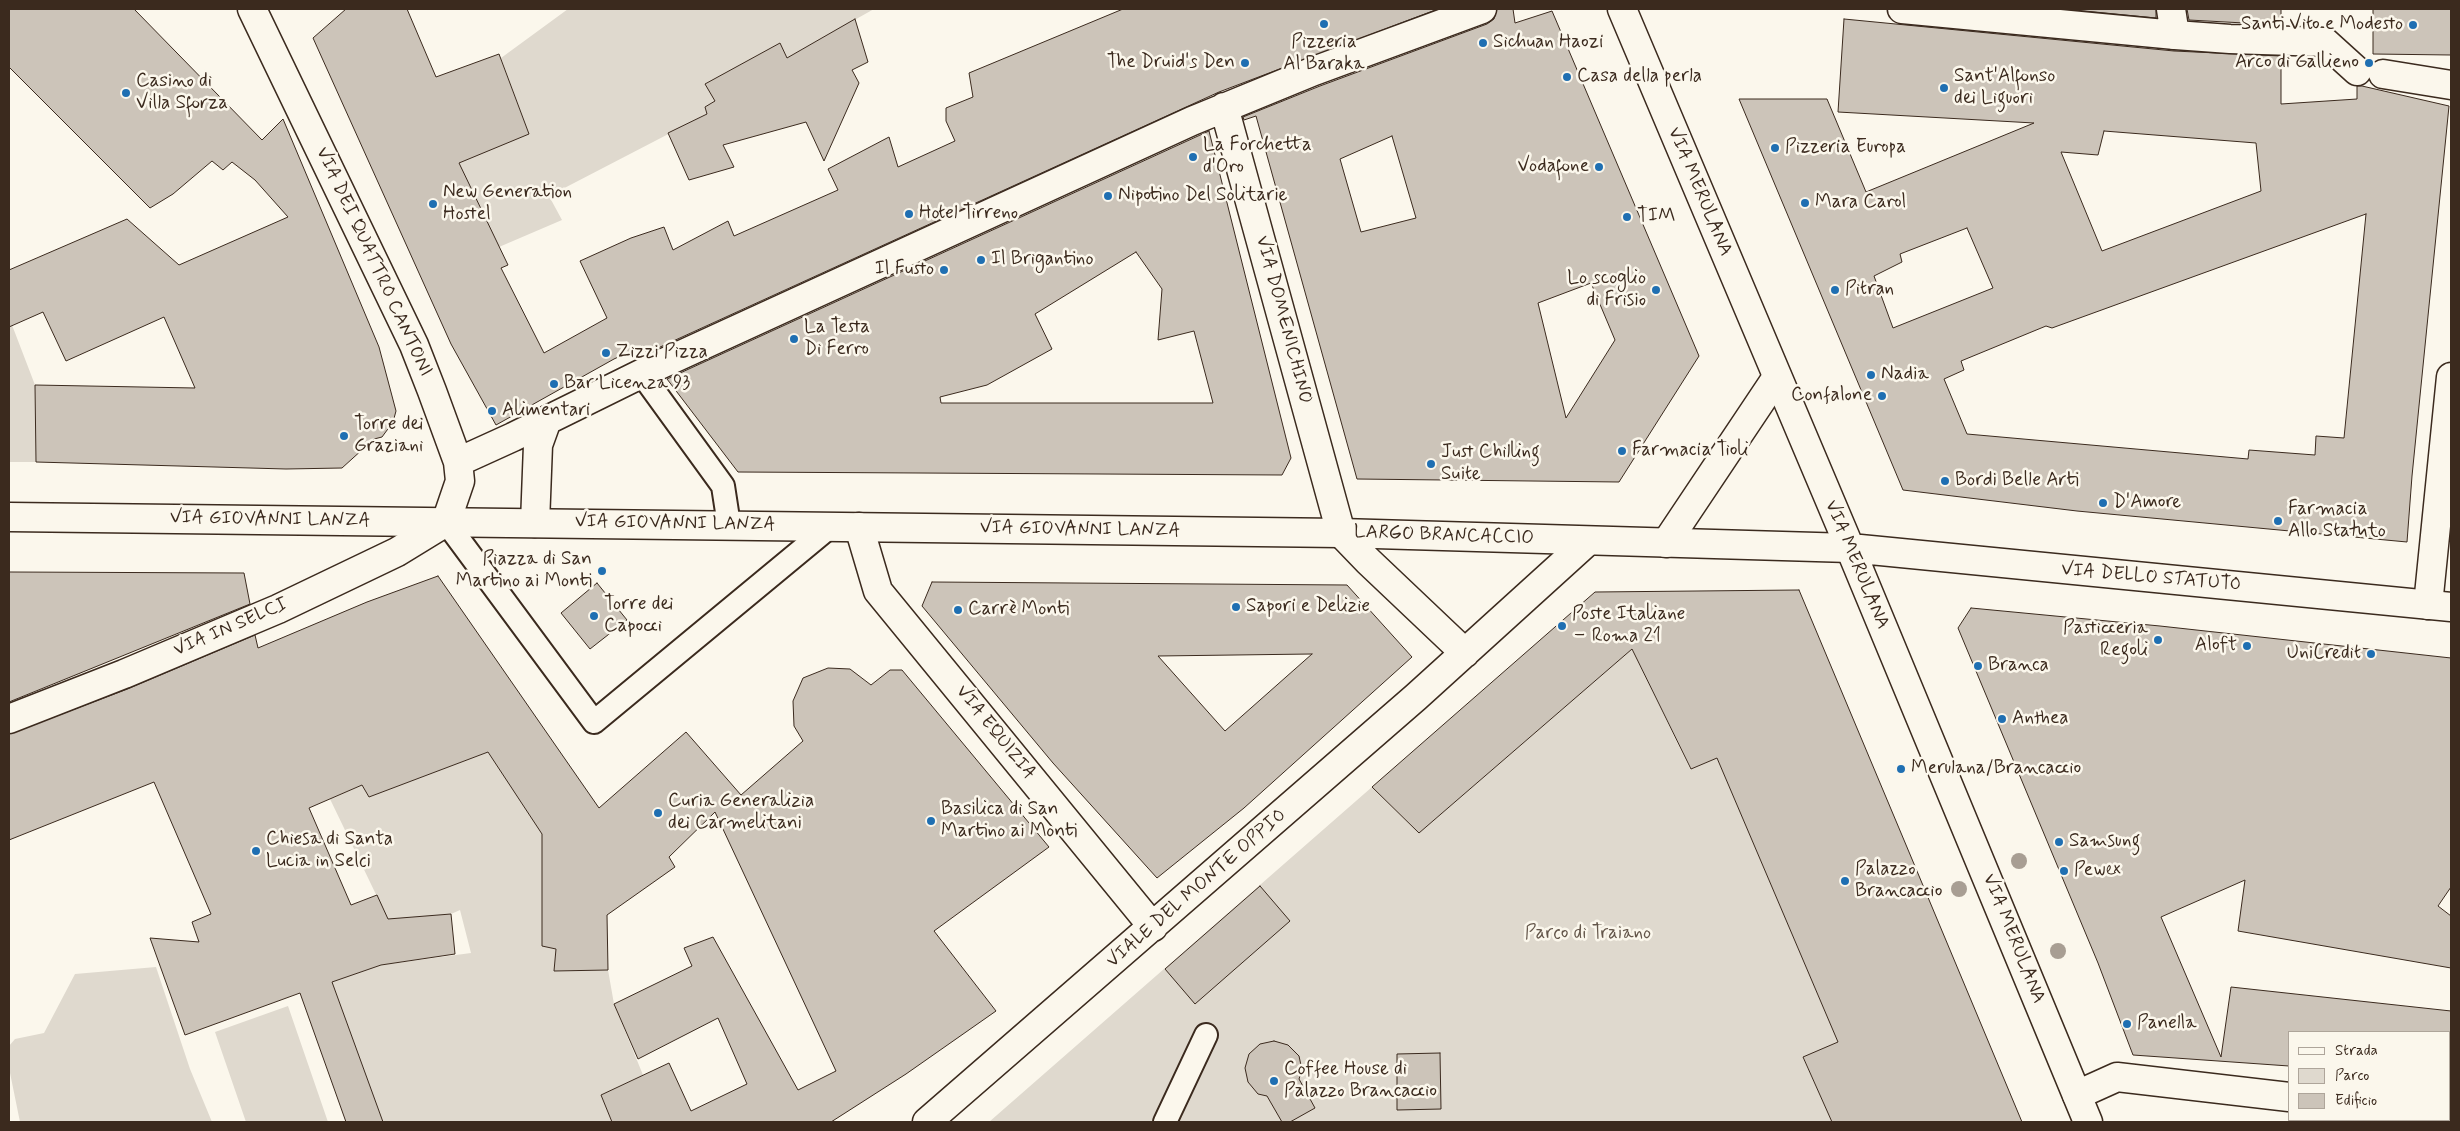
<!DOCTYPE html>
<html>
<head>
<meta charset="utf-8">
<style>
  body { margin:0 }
  #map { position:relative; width:2460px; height:1131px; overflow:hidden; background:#fbf7ec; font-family:Mynerve,sans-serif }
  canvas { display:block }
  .frame { position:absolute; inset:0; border:10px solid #3b2a1e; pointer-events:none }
  .legend { position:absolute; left:2288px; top:1031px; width:162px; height:90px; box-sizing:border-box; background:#fbf7ec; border:1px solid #aea59a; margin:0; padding:6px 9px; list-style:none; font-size:15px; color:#3b2a1e }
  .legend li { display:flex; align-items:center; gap:10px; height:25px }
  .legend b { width:25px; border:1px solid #aea59a }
</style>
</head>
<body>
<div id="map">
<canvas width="2460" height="1131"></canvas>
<div class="frame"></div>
<ul class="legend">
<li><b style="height:6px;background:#fbf7ec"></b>Strada</li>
<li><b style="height:14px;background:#dfd9ce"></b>Parco</li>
<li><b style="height:14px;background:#ccc4b9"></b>Edificio</li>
</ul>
</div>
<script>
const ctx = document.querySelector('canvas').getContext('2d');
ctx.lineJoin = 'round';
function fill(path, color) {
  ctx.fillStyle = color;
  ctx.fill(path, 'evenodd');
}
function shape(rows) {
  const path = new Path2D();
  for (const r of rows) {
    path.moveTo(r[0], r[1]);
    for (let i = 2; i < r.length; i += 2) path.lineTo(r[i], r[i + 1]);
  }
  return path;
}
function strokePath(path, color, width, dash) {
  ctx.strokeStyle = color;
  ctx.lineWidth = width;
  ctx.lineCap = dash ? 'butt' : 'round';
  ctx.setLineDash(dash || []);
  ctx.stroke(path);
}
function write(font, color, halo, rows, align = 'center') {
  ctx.font = font + ' Mynerve,sans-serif';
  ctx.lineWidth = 5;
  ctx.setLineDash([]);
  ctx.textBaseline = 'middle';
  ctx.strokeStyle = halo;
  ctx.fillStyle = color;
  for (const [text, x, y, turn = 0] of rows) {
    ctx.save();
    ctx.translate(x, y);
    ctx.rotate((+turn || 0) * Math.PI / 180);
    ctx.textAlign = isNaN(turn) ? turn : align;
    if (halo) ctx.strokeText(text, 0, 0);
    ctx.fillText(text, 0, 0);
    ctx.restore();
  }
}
const green = shape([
  [568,9,874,9,787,58,780,43,706,84,715,101,705,107,707,114,549,196,562,220,499,247,458,162,529,134,501,58],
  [12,325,35,385,36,462,9,462,9,327],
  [1632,649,1690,769,1717,758,1838,1042,1803,1058,1832,1122,989,1122,1372,787,1419,833],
  [488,752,542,834,542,946,556,949,554,971,608,970,614,1004,643,1075,601,1095,612,1122,383,1122,332,982,381,965,471,953,460,910,451,914,385,920,383,909,330,799,362,785,369,797],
  [156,967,190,1069,212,1122,20,1122,9,1068,9,1046,15,1039,44,1033,75,974],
  [288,1006,328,1122,246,1122,215,1032]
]);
const building = shape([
  [9,9,134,9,262,140,283,119,379,347,396,411,393,422,382,437,374,439,342,468,286,469,36,462,35,385,195,388,164,317,66,361,43,312,9,327,9,270,127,219,179,265,288,217,255,180,232,162,223,170,212,161,173,194,150,208,9,67,9,9],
  [346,9,407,9,436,77,499,54,529,134,459,163,508,265,501,268,544,353,607,318,580,261,631,238,664,227,673,250,728,221,734,236,838,190,828,169,889,137,898,167,955,141,946,121,946,108,973,97,969,73,1123,9,1438,9,1219,92,647,353,642,346,614,359,496,425,451,344,313,38,346,9],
  [1497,9,1513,9,1515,23,1552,11,1699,356,1619,482,1357,479,1256,116,1244,120,1243,117,1320,86,1487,24,1494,19,1497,9],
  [1392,136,1416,218,1361,232,1340,159,1392,136],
  [1591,283,1615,340,1566,418,1538,303,1591,283],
  [2064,9,2156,9,2156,18,2064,9],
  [2187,9,2281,9,2281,25,2189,20,2187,9],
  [2373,9,2451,9,2451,55,2373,54,2373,9],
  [855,19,868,62,852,70,859,83,824,161,806,122,723,145,734,167,689,180,668,133,707,114,705,107,715,101,705,84,780,43,787,58,855,19],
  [1844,19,2174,51,2281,56,2281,104,2357,99,2357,86,2362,86,2449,106,2412,476,2407,542,2077,511,1903,490,1739,99,1827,99,1866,192,2034,123,1838,112,1844,19],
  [2104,131,2256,143,2261,191,2102,251,2061,152,2098,155,2104,131],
  [2366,214,2344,438,2316,436,2315,455,2249,450,2248,459,1967,434,1944,379,1964,370,1961,361,2046,326,2052,328,2366,214],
  [1967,228,1993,288,1893,328,1874,276,1902,262,1900,254,1967,228],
  [1209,131,1291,458,1282,475,738,472,667,379,1209,131],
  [1136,252,1162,289,1158,340,1194,331,1213,403,941,403,940,397,987,385,1052,349,1035,314,1136,252],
  [9,572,244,573,250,604,9,702,9,572],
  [438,576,599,808,686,732,741,795,803,741,794,726,793,701,803,678,828,668,850,669,871,685,890,670,902,670,1049,847,934,931,996,1011,906,1074,831,1122,612,1122,601,1095,669,1063,691,1111,747,1084,718,1018,638,1059,614,1004,692,966,684,948,713,937,798,1090,836,1071,715,812,669,857,675,867,607,915,608,970,554,971,556,949,542,946,542,834,488,752,369,797,362,785,309,808,351,905,377,895,388,919,451,914,455,954,381,965,332,982,383,1122,346,1122,300,993,185,1035,150,938,199,942,192,922,211,914,154,782,9,840,9,734,130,688,255,635,258,648,367,602,438,576],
  [932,582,1347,585,1412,657,1244,808,1157,878,1053,763,922,606,932,582],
  [1312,654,1225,731,1158,656,1312,654],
  [597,583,627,620,590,649,561,613,597,583],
  [1799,590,1909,852,2022,1122,1832,1122,1803,1057,1838,1042,1717,758,1691,769,1632,649,1419,833,1372,787,1595,592,1799,590],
  [1971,608,2160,626,2451,658,2451,887,2438,906,2451,916,2451,968,2238,931,2245,880,2161,917,2221,1057,2231,987,2451,1011,2451,1032,2289,1032,2289,1066,2133,1055,2098,963,1958,628,1971,608],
  [1260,886,1290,921,1195,1004,1165,969,1260,886],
  [1274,1041,1288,1045,1299,1056,1302,1070,1299,1079,1315,1108,1290,1122,1282,1122,1267,1096,1258,1094,1248,1082,1245,1068,1249,1054,1260,1044,1274,1041],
  [1440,1053,1441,1109,1397,1110,1397,1054,1440,1053]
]);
const service = shape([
  [641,373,723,486,729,525],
  [446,522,594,722,832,525],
  [1165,1122,1206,1035]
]);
const pedestrian = shape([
  [2175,35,2230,39,2325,42,2357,71],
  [2383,74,2451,85],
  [2077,1095,2117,1077,2289,1097],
  [2449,1115,2451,1116]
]);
const minor = shape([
  [1902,9,2175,35,2171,9],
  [1224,107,1341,533,1368,561,1465,653],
  [458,462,513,437,657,366,1192,121,1314,71,1482,9],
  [535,523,538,445,547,420],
  [859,527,878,591,1153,927],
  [1666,543,1777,377],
  [2428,605,2451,377],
  [9,719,124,674,278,609,397,552,446,522,460,481,458,462,432,391,414,345,252,9],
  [927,1122,1416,697,1588,541]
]);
const tertiary = shape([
  [9,517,1341,533,1850,548]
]);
const secondary = shape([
  [1622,9,1850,548,2088,1122],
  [1850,548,2451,607]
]);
const trees = [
  [2019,861],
  [1959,889],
  [2058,951]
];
const markers = [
  [1324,24,5,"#1f6fb2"],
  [2413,25,5,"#1f6fb2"],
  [1483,43,5,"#1f6fb2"],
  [1245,63,5,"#1f6fb2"],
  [2369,63,5,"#1f6fb2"],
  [1567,77,5,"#1f6fb2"],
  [1944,88,5,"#1f6fb2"],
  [126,93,5,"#1f6fb2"],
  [1775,148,5,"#1f6fb2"],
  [1193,157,5,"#1f6fb2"],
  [1599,167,5,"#1f6fb2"],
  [1108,196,5,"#1f6fb2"],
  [1805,203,5,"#1f6fb2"],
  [433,204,5,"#1f6fb2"],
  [909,214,5,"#1f6fb2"],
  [1627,217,5,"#1f6fb2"],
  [981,260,5,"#1f6fb2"],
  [944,270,5,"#1f6fb2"],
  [1656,290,5,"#1f6fb2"],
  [1835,290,5,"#1f6fb2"],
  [794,339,5,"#1f6fb2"],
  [606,353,5,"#1f6fb2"],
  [1871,375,5,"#1f6fb2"],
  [554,384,5,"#1f6fb2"],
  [1882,396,5,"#1f6fb2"],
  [492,411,5,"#1f6fb2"],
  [344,436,5,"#1f6fb2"],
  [1622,451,5,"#1f6fb2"],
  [1431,464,5,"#1f6fb2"],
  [1945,481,5,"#1f6fb2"],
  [2103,503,5,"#1f6fb2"],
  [2278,521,5,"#1f6fb2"],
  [602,571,5,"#1f6fb2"],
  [1236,607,5,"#1f6fb2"],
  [958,610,5,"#1f6fb2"],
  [594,616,5,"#1f6fb2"],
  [1562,626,5,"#1f6fb2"],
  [2158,640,5,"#1f6fb2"],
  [2247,646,5,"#1f6fb2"],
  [2371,654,5,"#1f6fb2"],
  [1978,666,5,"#1f6fb2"],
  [2002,719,5,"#1f6fb2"],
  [1901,769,5,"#1f6fb2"],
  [658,813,5,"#1f6fb2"],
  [931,821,5,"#1f6fb2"],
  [2059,842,5,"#1f6fb2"],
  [256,851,5,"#1f6fb2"],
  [2064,871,5,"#1f6fb2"],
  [1845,881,5,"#1f6fb2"],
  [2127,1024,5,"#1f6fb2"],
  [1274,1081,5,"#1f6fb2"]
];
const poiNames = [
  ["Santi Vito e Modesto",2403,25,"right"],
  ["Pizzeria",1324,43,"center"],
  ["Al Baraka",1324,65,"center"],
  ["Sichuan Haozi",1493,43],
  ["The Druid's Den",1235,63,"right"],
  ["Arco di Gallieno",2359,63,"right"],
  ["Casa della perla",1577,77],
  ["Sant'Alfonso",1954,77],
  ["dei Liguori",1954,99],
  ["Casino di",136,82],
  ["Villa Sforza",136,104],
  ["La Forchetta",1203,146],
  ["d'Oro",1203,168],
  ["Pizzeria Europa",1785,148],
  ["Vodafone",1589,167,"right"],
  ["New Generation",443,193],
  ["Hostel",443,215],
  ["Nipotino Del Solitarie",1118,196],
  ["Mara Carol",1815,203],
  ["Hotel Tirreno",919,214],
  ["TIM",1637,217],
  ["Il Brigantino",991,260],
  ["Il Fusto",934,270,"right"],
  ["Lo scoglio",1646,279,"right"],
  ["di Frisio",1646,301,"right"],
  ["Pitran",1845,290],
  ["La Testa",804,328],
  ["Di Ferro",804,350],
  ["Zizzi Pizza",616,353],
  ["Nadia",1881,375],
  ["Bar Licenza 93",564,384],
  ["Confalone",1872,396,"right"],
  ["Alimentari",502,411],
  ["Torre dei",354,425],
  ["Graziani",354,447],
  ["Farmacia Tioli",1632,451],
  ["Just Chilling",1441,453],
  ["Suite",1441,475],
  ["Bordi Belle Arti",1955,481],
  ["D'Amore",2113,503],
  ["Farmacia",2288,510],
  ["Allo Statuto",2288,532],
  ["Piazza di San",592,560,"right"],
  ["Martino ai Monti",592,582,"right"],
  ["Torre dei",604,605],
  ["Capocci",604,627],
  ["Sapori e Delizie",1246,607],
  ["Carrè Monti",968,610],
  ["Poste Italiane",1572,615],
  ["– Roma 21",1572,637],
  ["Pasticceria",2148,629,"right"],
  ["Regoli",2148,651,"right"],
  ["Aloft",2237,646,"right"],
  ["UniCredit",2361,654,"right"],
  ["Branca",1988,666],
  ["Anthea",2012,719],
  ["Merulana/Brancaccio",1911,769],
  ["Curia Generalizia",668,802],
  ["dei Carmelitani",668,824],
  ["Basilica di San",941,810],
  ["Martino ai Monti",941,832],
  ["Chiesa di Santa",266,840],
  ["Lucia in Selci",266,862],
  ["Samsung",2069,842],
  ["Palazzo",1855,870],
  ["Brancaccio",1855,892],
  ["Pewex",2074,871],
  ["Panella",2137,1024],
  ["Coffee House di",1284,1070],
  ["Palazzo Brancaccio",1284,1092]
];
const streetNames = [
  ["VIA MERULANA",1699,192,67],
  ["VIA DEI QUATTRO CANTONI",373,262,65],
  ["VIA DOMENICHINO",1283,320,75],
  ["VIA GIOVANNI LANZA",270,520,1],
  ["VIA GIOVANNI LANZA",675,524,1],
  ["VIA GIOVANNI LANZA",1080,530,1],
  ["LARGO BRANCACCIO",1444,536,2],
  ["VIA MERULANA",1856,565,67],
  ["VIA DELLO STATUTO",2151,578,5],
  ["VIA IN SELCI",231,628,-23],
  ["VIA EQUIZIA",995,733,51],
  ["VIALE DEL MONTE OPPIO",1197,889,-41],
  ["VIA MERULANA",2013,939,68]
];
const parkNames = [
  ["Parco di Traiano",1588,934]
];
fill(green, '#dfd9ce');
fill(building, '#ccc4b9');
strokePath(building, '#3b2a1e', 1);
strokePath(service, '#3b2a1e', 26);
strokePath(pedestrian, '#3b2a1e', 31);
strokePath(minor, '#3b2a1e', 31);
strokePath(tertiary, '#3b2a1e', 31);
strokePath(secondary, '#3b2a1e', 31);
strokePath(service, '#fbf7ec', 22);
strokePath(pedestrian, '#fbf7ec', 28);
strokePath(minor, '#fbf7ec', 28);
strokePath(tertiary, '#fbf7ec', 28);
strokePath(secondary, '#fbf7ec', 28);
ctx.fillStyle = '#a89e93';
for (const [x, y] of trees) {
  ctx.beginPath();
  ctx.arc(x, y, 8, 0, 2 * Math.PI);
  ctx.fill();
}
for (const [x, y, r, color] of markers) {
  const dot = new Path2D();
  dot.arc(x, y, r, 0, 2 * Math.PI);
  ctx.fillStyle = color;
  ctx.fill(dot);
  strokePath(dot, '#fbf7ec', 2);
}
write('19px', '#3b2a1e', '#fbf7ec', poiNames, 'left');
write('19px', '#3b2a1e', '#fbf7ec', streetNames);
write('19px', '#64564a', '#fbf7ec', parkNames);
</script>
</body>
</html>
